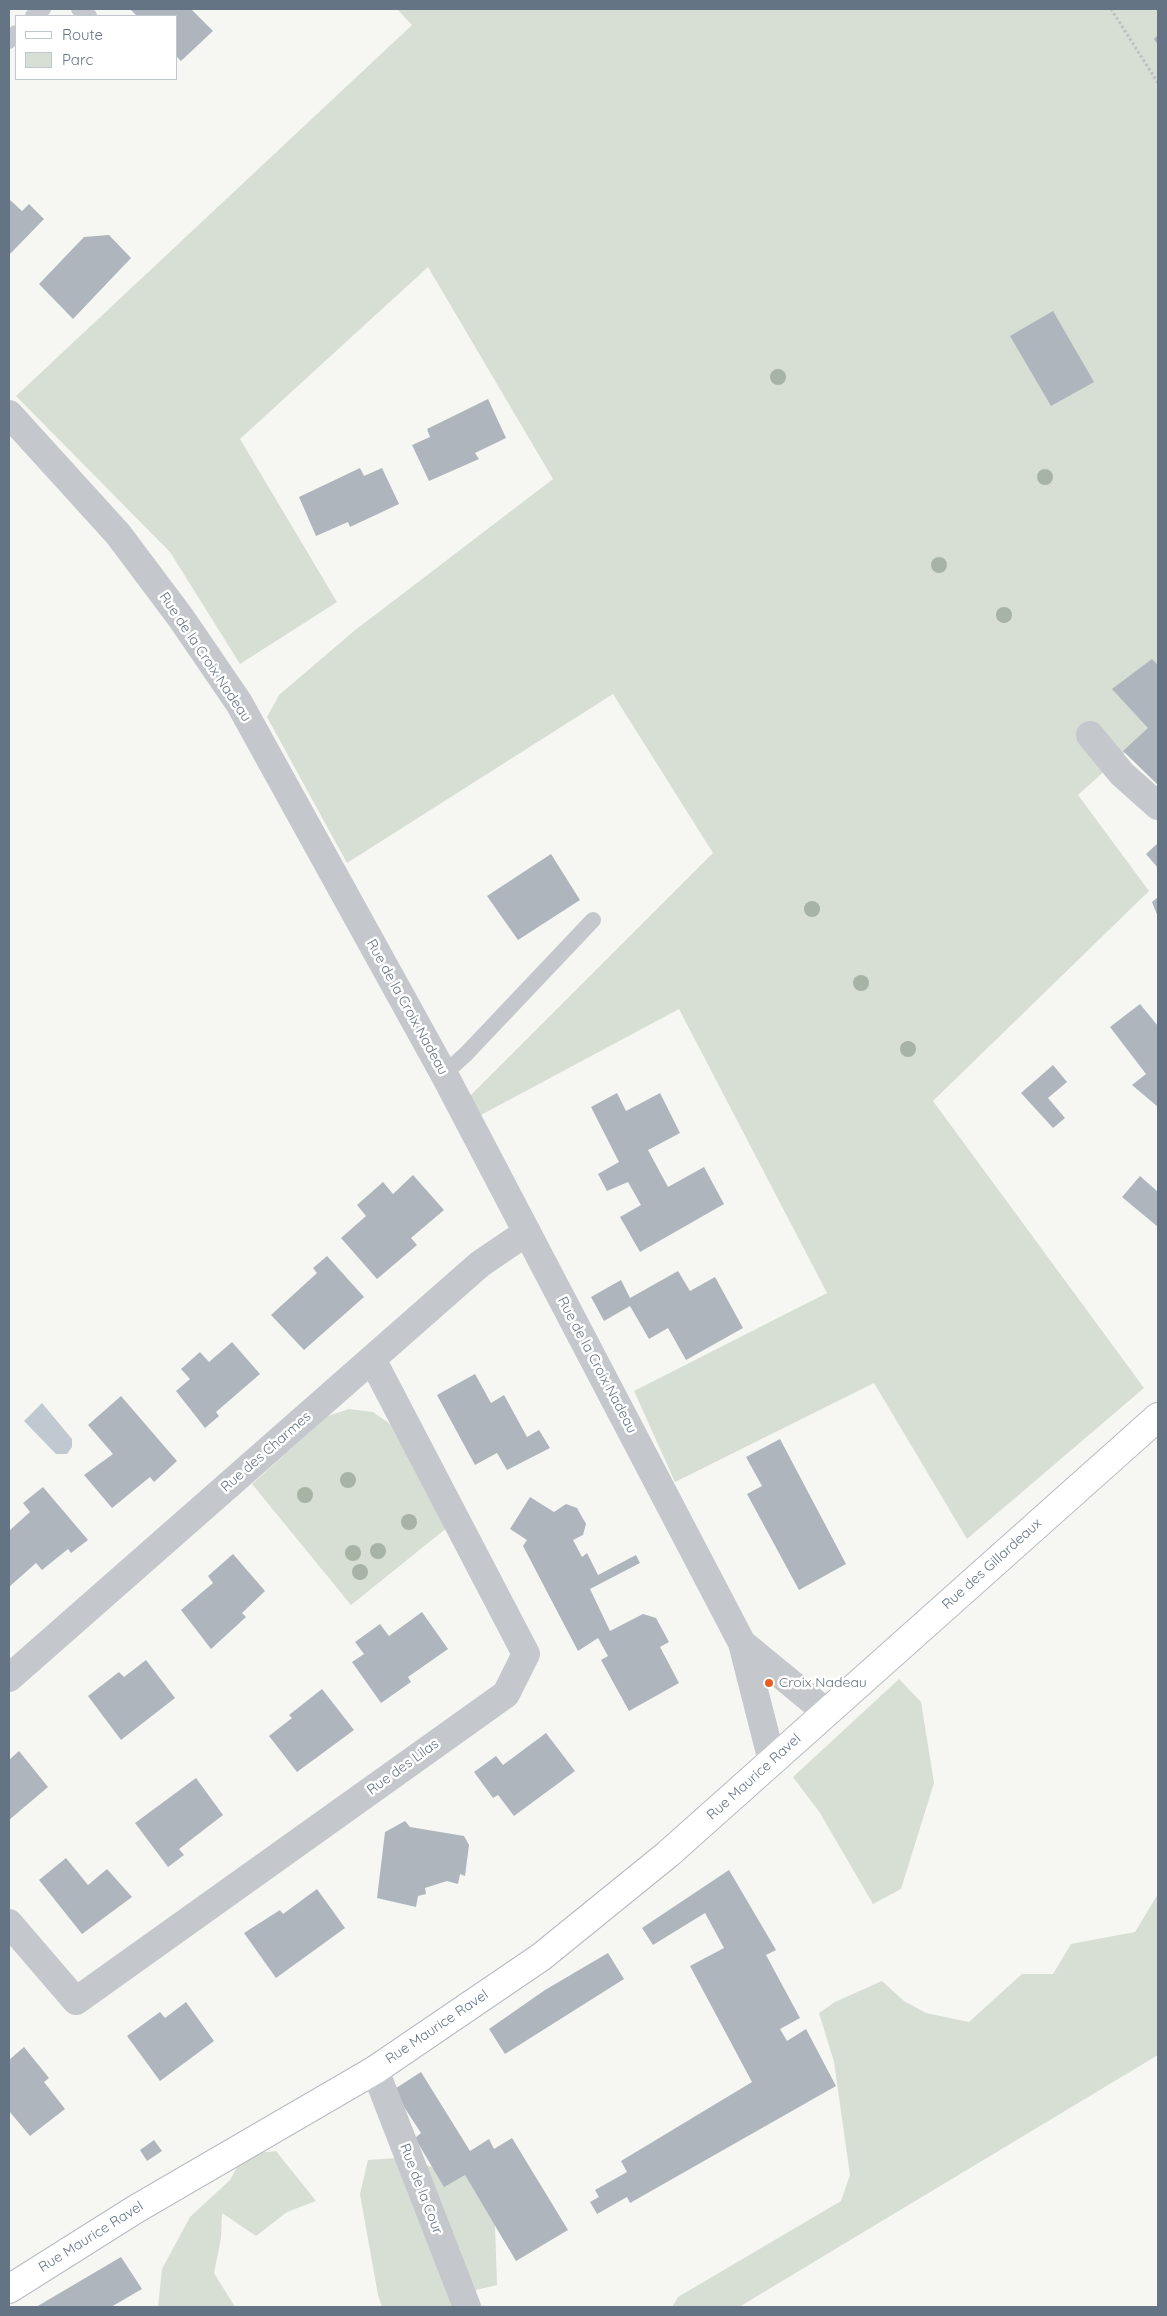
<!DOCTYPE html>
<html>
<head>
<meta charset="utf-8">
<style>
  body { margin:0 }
  #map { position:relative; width:1167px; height:2316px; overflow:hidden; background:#f6f7f3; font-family:Quicksand,sans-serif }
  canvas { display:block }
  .frame { position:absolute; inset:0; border:10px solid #647485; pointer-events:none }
  .legend { position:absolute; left:15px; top:15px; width:162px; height:65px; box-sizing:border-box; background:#fff; border:1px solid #c1c7ce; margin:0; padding:6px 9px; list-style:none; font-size:15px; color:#647485 }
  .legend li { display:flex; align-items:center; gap:10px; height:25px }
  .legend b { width:25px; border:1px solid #c1c7ce }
</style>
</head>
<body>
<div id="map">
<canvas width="1167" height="2316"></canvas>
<div class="frame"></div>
<ul class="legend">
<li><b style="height:6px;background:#fff"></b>Route</li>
<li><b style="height:14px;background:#d7ded4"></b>Parc</li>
</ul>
</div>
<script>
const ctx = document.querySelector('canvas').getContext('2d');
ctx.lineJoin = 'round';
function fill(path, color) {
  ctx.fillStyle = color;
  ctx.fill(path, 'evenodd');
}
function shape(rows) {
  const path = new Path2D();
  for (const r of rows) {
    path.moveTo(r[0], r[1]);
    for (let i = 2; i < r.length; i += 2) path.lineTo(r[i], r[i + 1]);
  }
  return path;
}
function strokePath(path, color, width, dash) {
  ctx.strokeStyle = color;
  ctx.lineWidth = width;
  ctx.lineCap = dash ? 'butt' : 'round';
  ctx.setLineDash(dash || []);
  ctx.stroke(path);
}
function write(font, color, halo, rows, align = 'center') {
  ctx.font = font + ' Quicksand,sans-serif';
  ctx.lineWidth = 5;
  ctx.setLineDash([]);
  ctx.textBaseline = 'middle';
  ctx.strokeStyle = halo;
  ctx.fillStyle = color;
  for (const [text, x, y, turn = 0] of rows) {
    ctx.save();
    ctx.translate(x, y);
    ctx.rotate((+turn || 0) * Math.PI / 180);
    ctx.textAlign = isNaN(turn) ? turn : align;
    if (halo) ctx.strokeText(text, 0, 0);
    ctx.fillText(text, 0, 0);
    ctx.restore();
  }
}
const green = shape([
  [397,9,1158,9,1158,723,1078,795,1149,891,933,1101,1144,1388,967,1539,874,1383,675,1482,634,1391,827,1293,679,1009,481,1115,470,1096,713,853,613,694,347,863,267,717,279,695,354,631,553,479,428,267,240,439,337,602,240,664,170,552,16,396,412,25],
  [349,1409,373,1412,390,1424,448,1527,351,1605,252,1484,328,1416],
  [899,1679,921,1702,934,1783,901,1889,873,1904,820,1813,793,1777],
  [1158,1894,1158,2055,739,2307,672,2307,678,2297,841,2201,850,2175,834,2062,819,2013,835,2002,882,1981,904,2001,926,2013,969,2022,1022,1974,1053,1974,1071,1944,1135,1932],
  [276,2151,316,2201,287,2212,256,2236,222,2213,221,2238,214,2273,235,2307,158,2307,162,2269,190,2217,230,2180,244,2154],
  [396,2158,465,2175,495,2225,497,2285,476,2290,474,2307,382,2307,378,2295,360,2194,368,2160]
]);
const water = shape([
  [42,1403,72,1439,72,1447,67,1454,56,1454,24,1421]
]);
const building = shape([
  [130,9,191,9,213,31,181,61,176,56,176,16,137,16],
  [1158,35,1158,45,1154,39],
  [9,199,22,211,29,204,44,219,9,255],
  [109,235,131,258,73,319,39,284,84,237],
  [1053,311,1094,382,1051,406,1010,336],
  [488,399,506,438,475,453,479,459,429,481,412,445,430,437,427,429],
  [360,468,364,476,382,468,399,504,350,527,348,522,316,536,299,497],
  [1152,659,1158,665,1158,785,1123,751,1148,728,1112,689],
  [1158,843,1158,868,1146,854],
  [551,854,580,900,518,940,487,896],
  [1158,897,1158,917,1152,902],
  [1140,1004,1158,1026,1158,1107,1132,1085,1146,1074,1110,1027],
  [1053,1065,1067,1082,1048,1098,1065,1118,1053,1128,1021,1093],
  [617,1093,626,1111,660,1093,680,1133,648,1150,668,1187,704,1167,724,1204,640,1252,620,1217,641,1205,628,1182,607,1191,598,1174,619,1162,591,1107],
  [413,1175,444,1210,411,1238,417,1245,377,1279,341,1238,366,1216,357,1205,383,1182,393,1194],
  [1140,1176,1158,1192,1158,1227,1122,1197],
  [327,1256,364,1297,304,1350,271,1315,317,1273,313,1268],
  [678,1271,690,1291,715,1277,743,1328,686,1360,668,1328,649,1339,630,1306,604,1321,591,1297,621,1280,630,1298],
  [232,1342,260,1374,216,1412,219,1416,205,1428,176,1391,190,1379,181,1369,200,1352,209,1362],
  [475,1374,491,1403,504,1395,527,1437,539,1430,550,1448,507,1470,497,1453,475,1465,437,1395],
  [121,1396,177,1461,154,1482,150,1477,112,1508,84,1475,113,1454,88,1425],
  [780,1439,846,1564,799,1590,747,1494,762,1486,746,1457],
  [43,1487,88,1540,71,1553,68,1549,42,1570,36,1563,9,1587,9,1531,30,1512,23,1503],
  [530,1497,554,1512,566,1504,577,1508,586,1524,583,1535,573,1540,582,1557,587,1553,598,1575,636,1555,640,1563,590,1589,610,1631,643,1614,656,1618,669,1642,660,1647,679,1683,629,1711,601,1660,608,1656,598,1638,578,1651,523,1546,527,1540,510,1529],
  [233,1554,265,1591,242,1613,246,1617,211,1649,181,1610,213,1583,208,1576],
  [422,1612,448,1649,408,1677,411,1682,381,1703,352,1662,364,1654,355,1642,380,1624,389,1636],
  [146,1660,175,1698,121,1740,88,1696,119,1672,124,1677],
  [322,1689,354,1730,297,1772,269,1736,292,1718,289,1715],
  [546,1733,575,1771,514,1816,498,1795,493,1798,474,1772,496,1756,503,1765],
  [19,1751,48,1787,9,1820,9,1760],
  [196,1778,223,1815,179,1849,184,1855,168,1867,135,1823],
  [405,1821,410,1827,464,1836,469,1845,465,1876,460,1874,458,1884,447,1881,425,1888,426,1894,418,1896,416,1907,377,1898,385,1832],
  [66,1858,88,1885,107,1869,132,1897,82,1934,39,1880],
  [729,1870,776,1950,766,1955,800,2018,780,2029,787,2041,806,2029,836,2086,630,2203,627,2197,597,2214,590,2202,599,2197,595,2190,627,2172,621,2161,752,2082,690,1966,724,1948,705,1913,653,1945,642,1928],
  [317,1889,345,1928,276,1978,244,1933,280,1910,283,1914],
  [608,1953,624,1979,505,2054,489,2029,545,1990],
  [186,2002,214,2041,160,2081,127,2036,160,2012,165,2018],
  [24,2047,49,2078,44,2082,65,2109,30,2136,9,2111,9,2060],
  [421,2072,470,2151,489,2139,494,2149,512,2138,568,2230,516,2261,465,2175,444,2187,415,2138,421,2133,393,2090],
  [154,2140,162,2151,147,2161,140,2150],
  [121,2257,142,2289,111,2307,36,2307]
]);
const path = shape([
  [1111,9,1158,83]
]);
const lane = shape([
  [79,9,89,16],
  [33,16,43,9],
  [9,41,16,33],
  [444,1074,466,1054,593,920]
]);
const street = shape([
  [9,414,118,534,181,618,239,703,444,1074,742,1643],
  [1090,735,1122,774,1158,806],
  [9,1678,480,1264,527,1232],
  [772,1761,742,1643,826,1712],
  [9,1923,76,2001,506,1694,526,1654,372,1359],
  [375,2070,467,2307]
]);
const secondary = shape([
  [9,2289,136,2209,375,2070,541,1957,668,1854,1158,1417]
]);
const trees = [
  [778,377],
  [1045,477],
  [939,565],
  [1004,615],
  [812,909],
  [861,983],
  [908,1049],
  [348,1480],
  [305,1495],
  [409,1522],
  [378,1551],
  [353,1553],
  [360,1572]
];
const markers = [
  [769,1683,5,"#ea5d20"]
];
const streetNames = [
  ["Rue de la Croix Nadeau",205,657,56],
  ["Rue de la Croix Nadeau",407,1007,61],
  ["Rue de la Croix Nadeau",597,1365,62],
  ["Rue des Charmes",266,1452,-41],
  ["Rue des Gillardeaux",992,1564,-42],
  ["Rue des Lilas",403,1767,-36],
  ["Rue Maurice Ravel",754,1777,-42],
  ["Rue Maurice Ravel",437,2027,-34],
  ["Rue de la Cour",421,2189,69],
  ["Rue Maurice Ravel",91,2237,-32]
];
const poiNames = [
  ["Croix Nadeau",779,1683]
];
fill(green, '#d7ded4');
fill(water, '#bfc9cf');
fill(building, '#aeb5bc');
strokePath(secondary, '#b6bbc0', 30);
strokePath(path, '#bdc0c2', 3, [2.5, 2.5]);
strokePath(lane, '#c4c7cb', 16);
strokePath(street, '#c4c7cb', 28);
strokePath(secondary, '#fff', 28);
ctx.fillStyle = '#a7b3a4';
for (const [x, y] of trees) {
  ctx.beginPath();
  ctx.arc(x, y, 8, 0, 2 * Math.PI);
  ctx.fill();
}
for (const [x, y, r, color] of markers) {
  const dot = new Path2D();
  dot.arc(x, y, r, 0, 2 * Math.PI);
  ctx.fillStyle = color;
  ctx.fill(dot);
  strokePath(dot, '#fff', 2);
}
write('14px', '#647485', '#fff', streetNames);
write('14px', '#647485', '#fff', poiNames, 'left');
</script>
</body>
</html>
